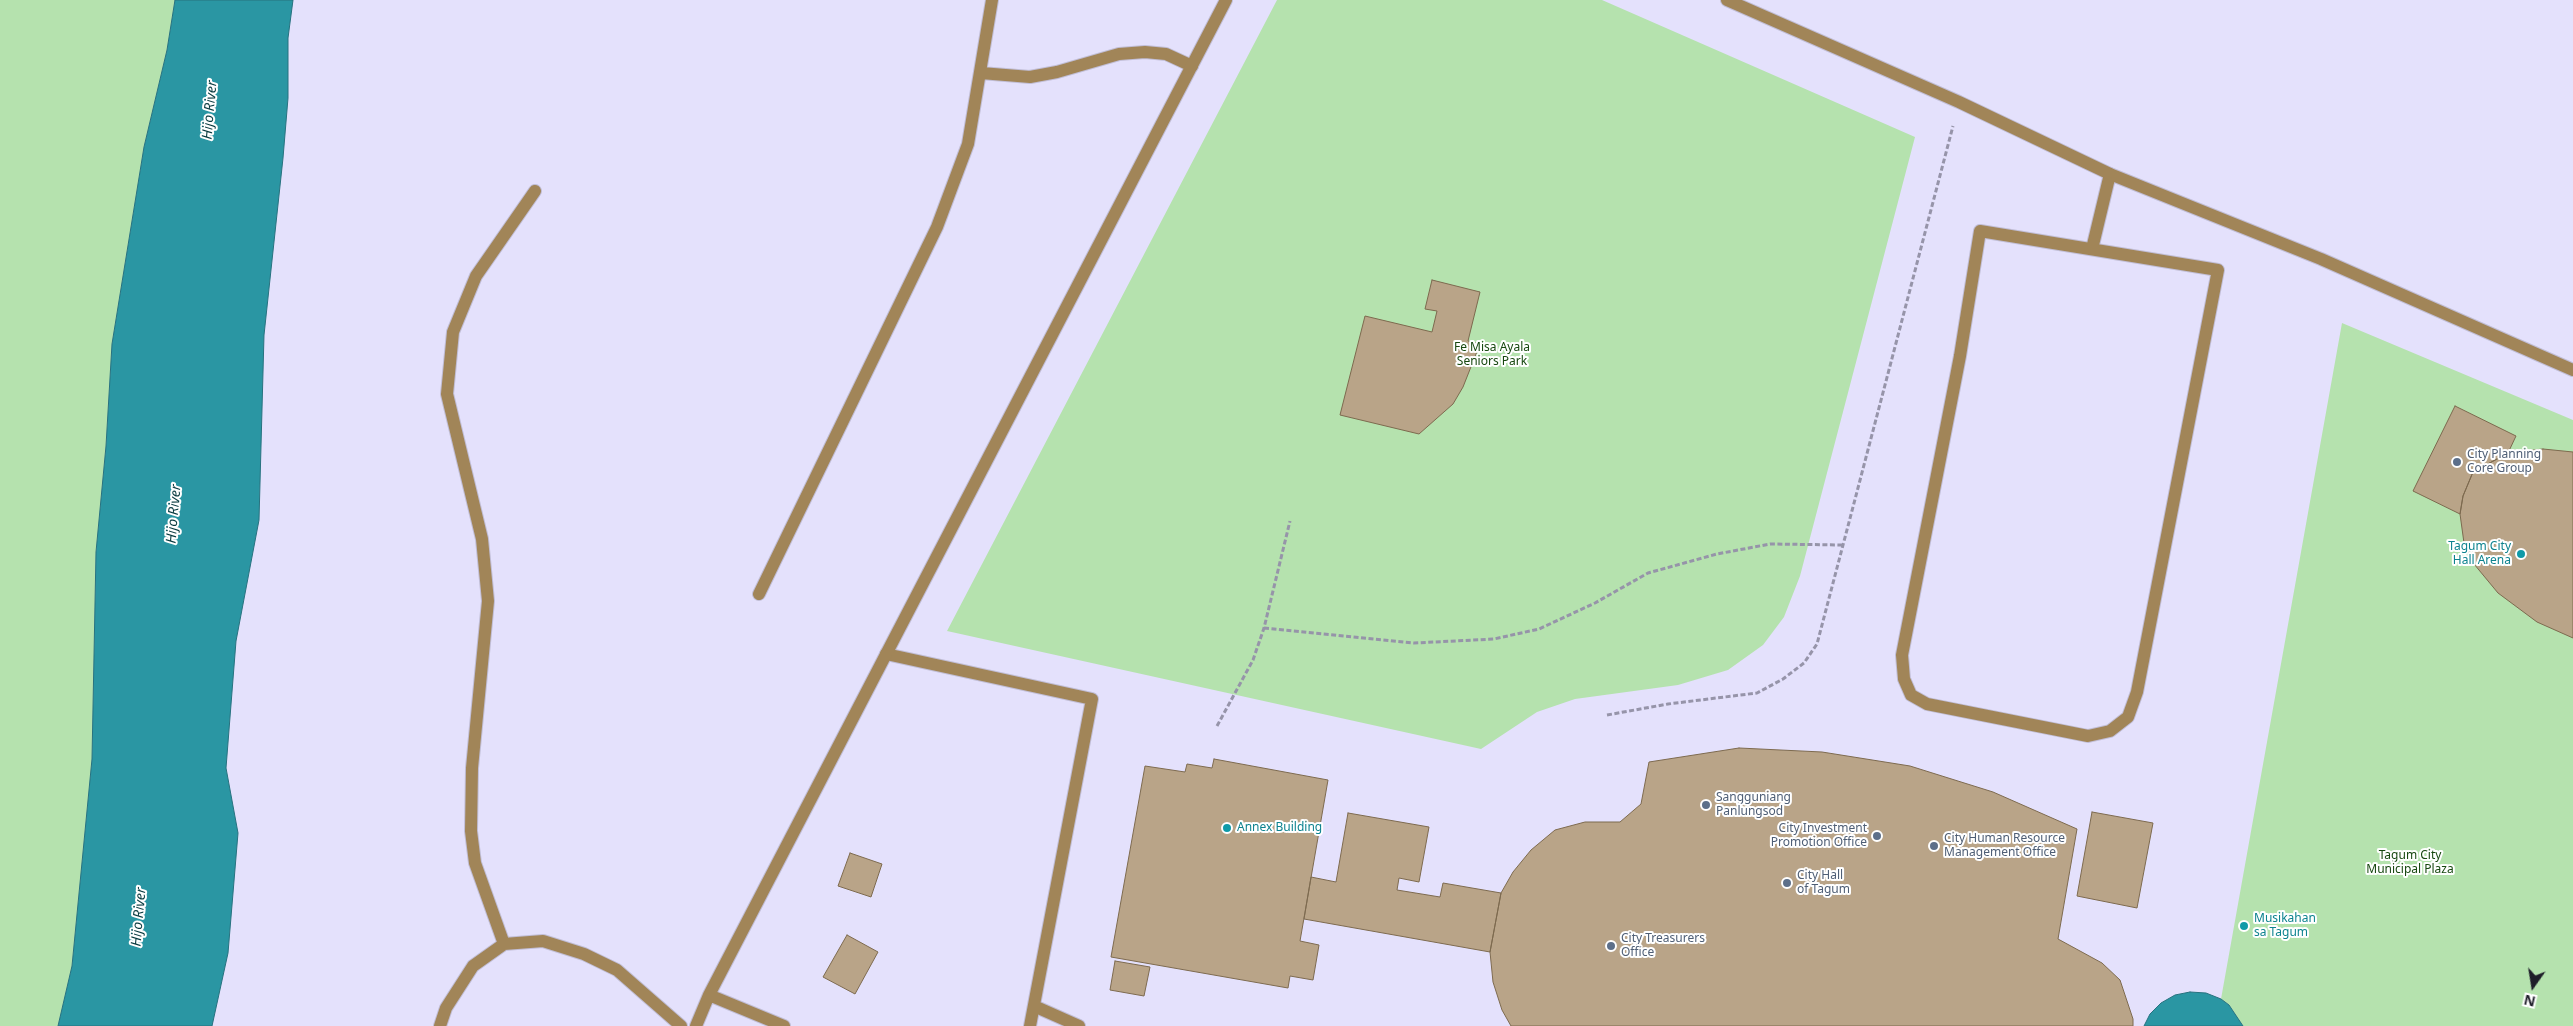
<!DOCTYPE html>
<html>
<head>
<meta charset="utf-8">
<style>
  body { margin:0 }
  #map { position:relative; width:2573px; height:1026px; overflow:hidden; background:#e4e1fc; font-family:"Noto Sans",sans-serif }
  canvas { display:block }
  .north { position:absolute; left:2508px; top:961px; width:50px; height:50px; -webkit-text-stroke:4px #fff; paint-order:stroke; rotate:193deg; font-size:14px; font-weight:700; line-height:20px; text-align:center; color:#1f1e2a }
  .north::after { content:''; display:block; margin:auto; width:18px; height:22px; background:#1f1e2a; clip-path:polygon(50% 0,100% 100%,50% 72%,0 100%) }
</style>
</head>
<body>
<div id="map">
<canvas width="2573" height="1026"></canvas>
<div class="north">N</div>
</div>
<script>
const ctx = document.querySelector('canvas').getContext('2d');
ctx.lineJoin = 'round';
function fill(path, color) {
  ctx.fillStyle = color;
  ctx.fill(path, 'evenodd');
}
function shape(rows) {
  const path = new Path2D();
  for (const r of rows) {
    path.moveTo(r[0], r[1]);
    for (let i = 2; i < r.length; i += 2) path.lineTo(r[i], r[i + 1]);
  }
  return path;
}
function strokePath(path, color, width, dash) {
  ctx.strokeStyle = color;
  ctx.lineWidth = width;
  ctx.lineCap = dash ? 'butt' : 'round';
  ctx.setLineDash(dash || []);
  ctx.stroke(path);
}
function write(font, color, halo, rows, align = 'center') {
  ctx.font = font + ' "Noto Sans",sans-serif';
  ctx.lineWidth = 4;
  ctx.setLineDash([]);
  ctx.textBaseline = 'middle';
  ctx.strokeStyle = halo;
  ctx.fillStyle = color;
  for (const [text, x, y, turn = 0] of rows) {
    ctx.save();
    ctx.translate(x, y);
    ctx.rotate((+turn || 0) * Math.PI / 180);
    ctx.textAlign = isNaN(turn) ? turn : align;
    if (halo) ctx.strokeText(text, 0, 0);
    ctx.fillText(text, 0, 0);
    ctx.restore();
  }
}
const green = shape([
  [0,0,175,0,167,50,144,147,112,344,106,446,96,552,92,759,72,966,58,1026,0,1026],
  [1277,0,1602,0,1915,137,1800,576,1784,617,1763,645,1728,670,1678,685,1575,699,1537,712,1481,749,947,631],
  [2342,323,2573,420,2573,1026,2243,1026,2229,1005,2221,999]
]);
const water = shape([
  [175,0,293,0,288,38,288,98,283,158,264,335,259,520,236,641,226,768,238,833,228,953,212,1026,58,1026,72,966,92,759,96,552,106,446,112,344,144,147,167,50,175,0],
  [2190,992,2206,993,2221,999,2229,1005,2243,1026,2144,1026,2150,1014,2161,1003,2175,995,2190,992]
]);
const building = shape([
  [1432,280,1480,292,1468,341,1480,344,1463,387,1453,404,1419,434,1340,415,1365,316,1432,332,1437,311,1425,309,1432,280],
  [2455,406,2516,436,2508,453,2473,472,2463,496,2460,514,2413,491,2455,406],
  [2543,449,2573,452,2573,638,2537,622,2498,593,2474,564,2464,543,2460,514,2463,496,2473,472,2508,453,2543,449],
  [1739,748,1822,752,1910,766,1993,792,2077,829,2058,939,2102,963,2120,980,2133,1019,2133,1026,1511,1026,1502,1010,1493,982,1490,952,1501,893,1513,872,1531,850,1555,830,1585,822,1620,822,1641,804,1649,762,1739,748],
  [1214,759,1328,780,1300,941,1319,945,1313,980,1290,976,1288,988,1111,957,1145,766,1185,772,1187,764,1212,768,1214,759],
  [2092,812,2153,823,2137,908,2077,896,2092,812],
  [1348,813,1429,827,1419,882,1399,878,1397,890,1440,897,1443,883,1501,893,1490,952,1304,919,1311,877,1336,882,1348,813],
  [850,853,882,864,871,897,838,886,850,853],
  [847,935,878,952,855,994,823,977,847,935],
  [1115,961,1150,967,1144,996,1110,990,1115,961]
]);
const path = shape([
  [1264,628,1414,643,1494,639,1539,629,1595,603,1648,573,1717,554,1770,544,1844,545],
  [1607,715,1668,704,1757,693,1783,679,1804,663,1817,644,1953,126],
  [1217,726,1253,660,1264,628,1290,521]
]);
const lane = shape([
  [981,73,1030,77,1057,72,1119,54,1145,52,1166,54,1192,66],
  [1980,231,2218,270,2137,692,2128,717,2110,731,2088,736,1927,704,1911,695,1904,679,1902,655,1960,356,1980,231],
  [2092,249,2110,174],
  [759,594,937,227,968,144,992,0],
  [886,654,1092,699,1030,1026],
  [504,944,475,863,471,831,472,768,488,601,482,539,447,394,453,332,476,276,535,191],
  [1034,1006,1079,1026],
  [440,1026,446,1008,473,966,504,944,543,941,584,954,617,970,681,1026]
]);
const street = shape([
  [1727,0,1959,102,2110,174,2321,259,2573,370],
  [696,1026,709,995],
  [784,1026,709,995,1226,0]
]);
const markers = [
  [2457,462,5,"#5c6f8a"],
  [2521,554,5,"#0f9aa8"],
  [1706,805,5,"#5c6f8a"],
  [1227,828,5,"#0f9aa8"],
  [1877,836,5,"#5c6f8a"],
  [1934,846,5,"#5c6f8a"],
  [1787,883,5,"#5c6f8a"],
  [2244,926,5,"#0f9aa8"],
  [1611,946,5,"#5c6f8a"]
];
const parkNames = [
  ["Fe Misa Ayala",1492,348],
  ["Seniors Park",1492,362],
  ["Tagum City",2410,856],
  ["Municipal Plaza",2410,870]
];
const serviceNames = [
  ["City Planning",2467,455],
  ["Core Group",2467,469],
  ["Sangguniang",1716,798],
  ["Panlungsod",1716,812],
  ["City Investment",1867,829,"right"],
  ["Promotion Office",1867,843,"right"],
  ["City Human Resource",1944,839],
  ["Management Office",1944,853],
  ["City Hall",1797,876],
  ["of Tagum",1797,890],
  ["City Treasurers",1621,939],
  ["Office",1621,953]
];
const cultureNames = [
  ["Tagum City",2511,547,"right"],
  ["Hall Arena",2511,561,"right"],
  ["Annex Building",1237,828],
  ["Musikahan",2254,919],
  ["sa Tagum",2254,933]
];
const waterNames = [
  ["Hijo River",210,110,-85],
  ["Hijo River",174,514,-85],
  ["Hijo River",139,917,-85]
];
fill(green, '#b5e2ae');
fill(water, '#2a96a3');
strokePath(water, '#27727f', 1);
fill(building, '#b9a488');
strokePath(building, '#7d6a4f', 1);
strokePath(lane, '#c1bed6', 14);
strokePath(street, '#c1bed6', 14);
strokePath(path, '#9694a9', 3, [5, 2.5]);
strokePath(lane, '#a18558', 12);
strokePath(street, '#a18558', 12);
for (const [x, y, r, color] of markers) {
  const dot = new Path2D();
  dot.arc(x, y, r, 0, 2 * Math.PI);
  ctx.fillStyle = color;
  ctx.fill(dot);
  strokePath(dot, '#fff', 2);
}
write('12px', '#16470f', '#fff', parkNames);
write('12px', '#4e5e75', '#fff', serviceNames, 'left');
write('12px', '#0d838f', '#fff', cultureNames, 'left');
write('italic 14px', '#07393e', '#fff', waterNames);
</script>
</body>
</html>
